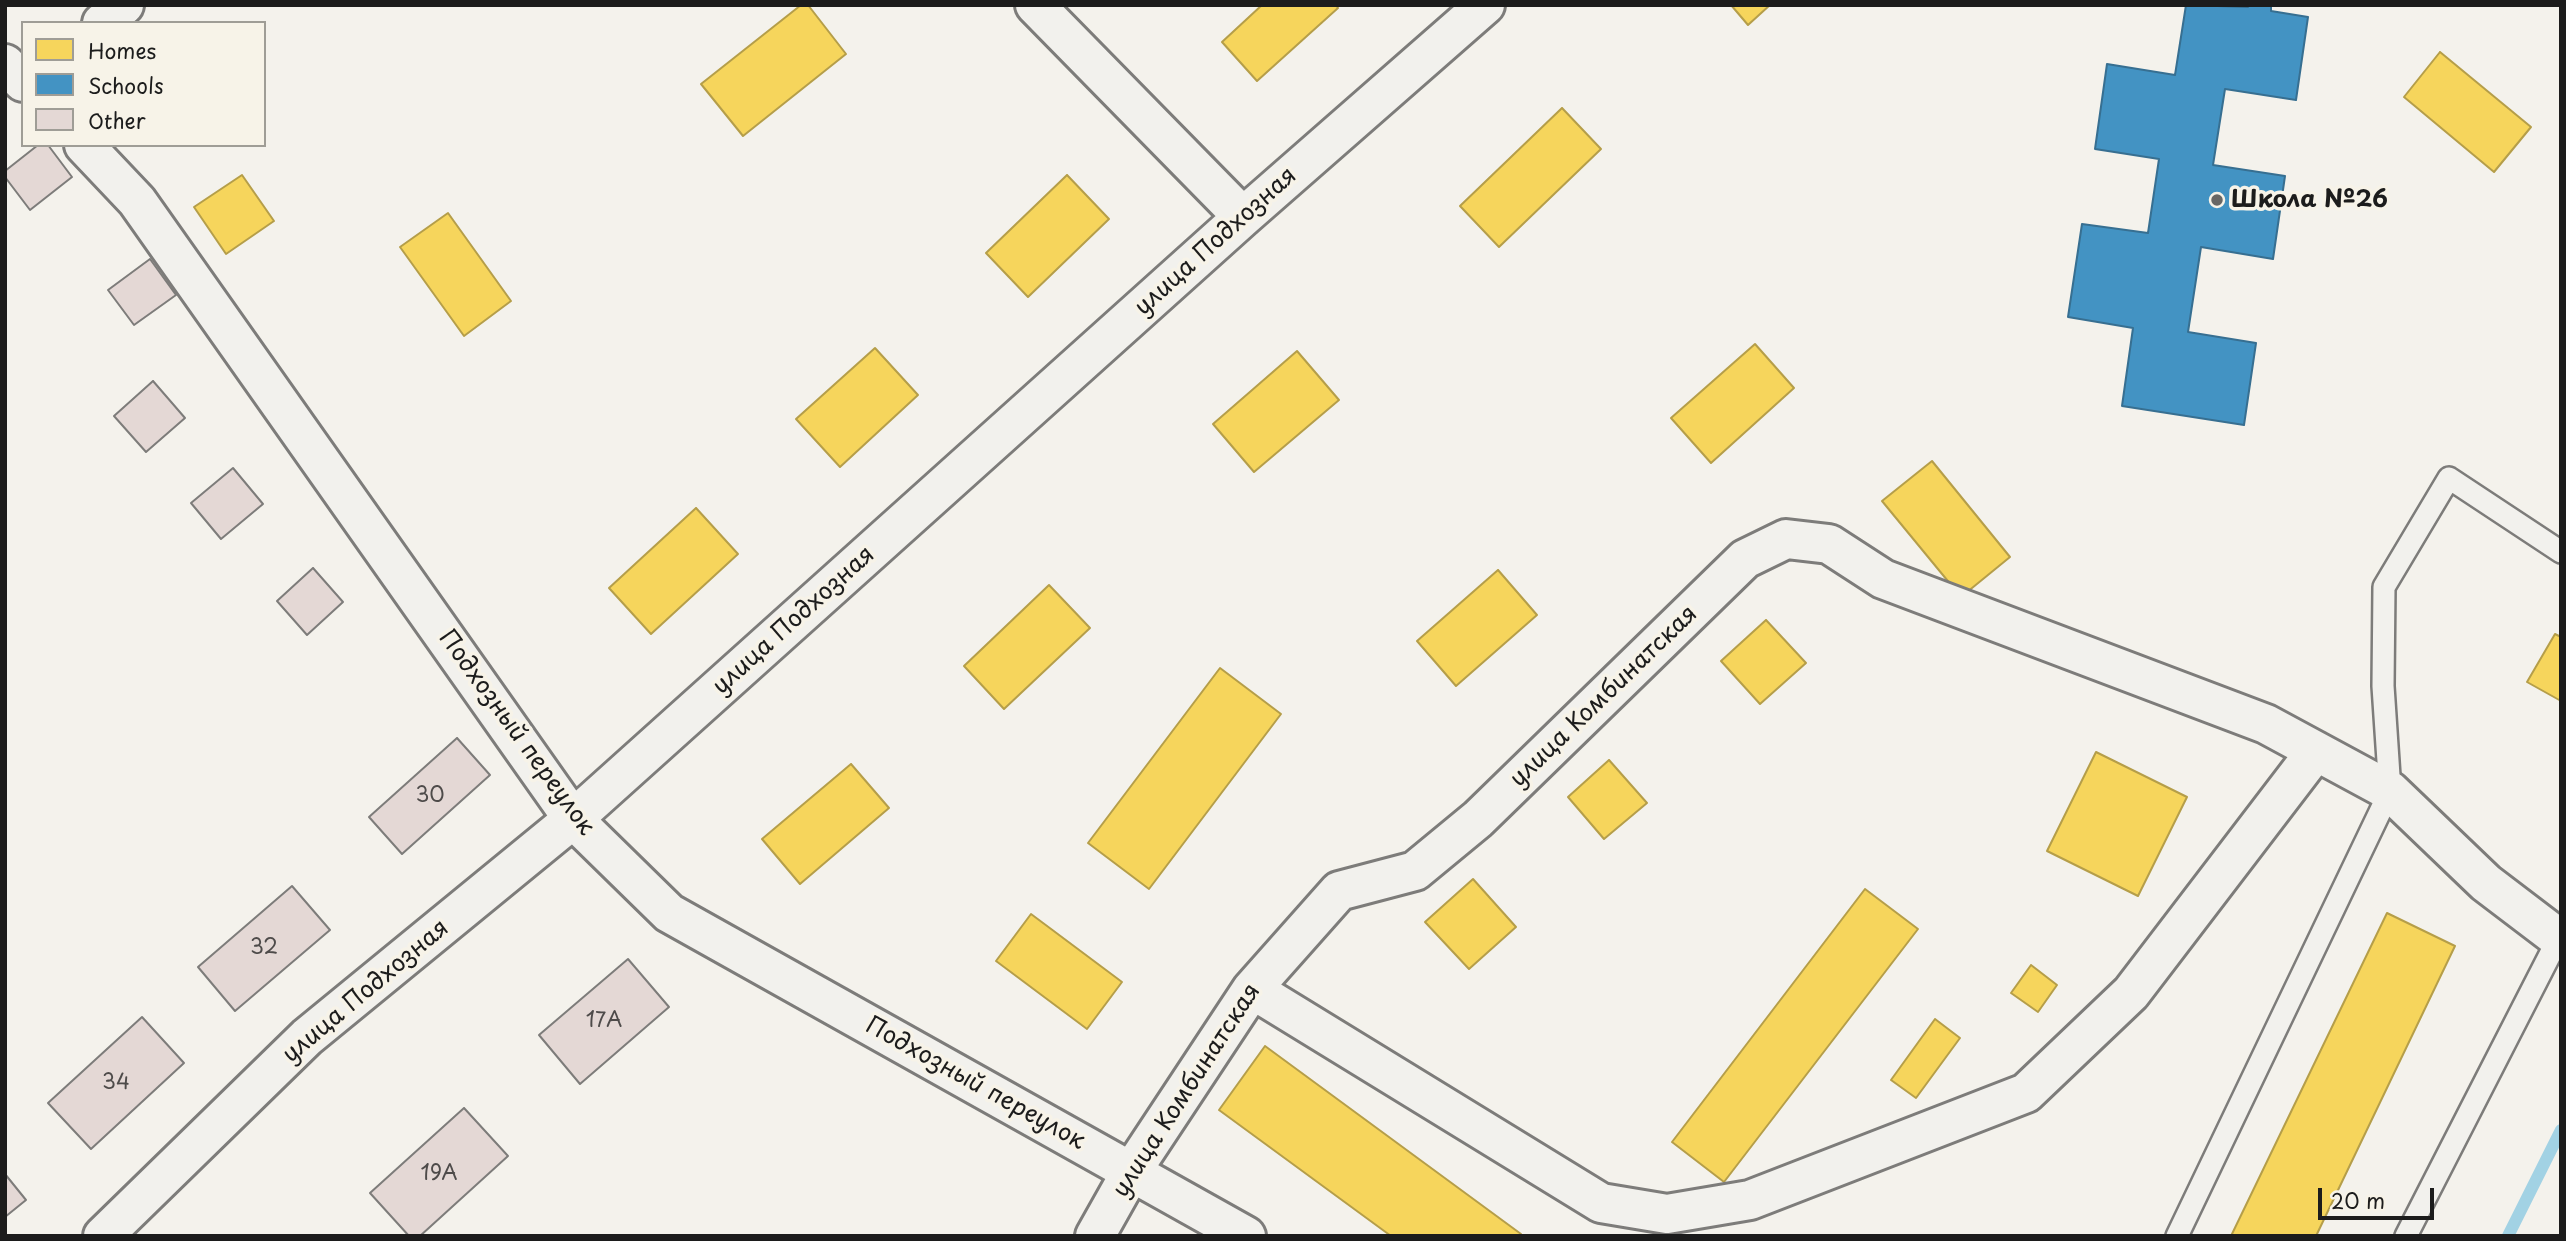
<!DOCTYPE html>
<html>
<head>
<meta charset="utf-8">
<style>
  body { margin:0 }
  #map { position:relative; width:2566px; height:1241px; overflow:hidden; background:#f4f2ec; font-family:"Playpen Sans",sans-serif }
  canvas { display:block }
  .frame { position:absolute; inset:0; border:7px solid #1c1c1c; pointer-events:none }
  .legend { position:absolute; left:21px; top:21px; width:245px; height:126px; box-sizing:border-box; background:#f7f3e8; border:2px solid #9f9d96; margin:0; padding:9px 12px; list-style:none; font-size:21px; color:#1c1c1c }
  .legend li { display:flex; align-items:center; gap:14px; height:35px }
  .legend b { width:35px; border:2px solid #9f9d96 }
  .scale { position:absolute; left:2318px; top:1188px; width:116px; height:32px; box-sizing:border-box; border:4px solid #1c1c1c; border-top:0; padding-left:9px; font-size:21px; line-height:24px; white-space:nowrap; color:#1c1c1c; -webkit-text-stroke:5px #f7f3e8; paint-order:stroke }
</style>
</head>
<body>
<div id="map">
<canvas width="2566" height="1241"></canvas>
<div class="frame"></div>
<ul class="legend">
<li><b style="height:19px;background:#f6d55c"></b>Homes</li>
<li><b style="height:19px;background:#4393c3"></b>Schools</li>
<li><b style="height:19px;background:#e4d8d5"></b>Other</li>
</ul>
<div class="scale">20 m</div>
</div>
<script>
const ctx = document.querySelector('canvas').getContext('2d');
ctx.lineJoin = 'round';
function fill(path, color) {
  ctx.fillStyle = color;
  ctx.fill(path, 'evenodd');
}
function shape(rows) {
  const path = new Path2D();
  for (const r of rows) {
    path.moveTo(r[0], r[1]);
    for (let i = 2; i < r.length; i += 2) path.lineTo(r[i], r[i + 1]);
  }
  return path;
}
function strokePath(path, color, width, dash) {
  ctx.strokeStyle = color;
  ctx.lineWidth = width;
  ctx.lineCap = dash ? 'butt' : 'round';
  ctx.setLineDash(dash || []);
  ctx.stroke(path);
}
function write(font, color, halo, rows, align = 'center') {
  ctx.font = font + ' "Playpen Sans",sans-serif';
  ctx.lineWidth = 7;
  ctx.setLineDash([]);
  ctx.textBaseline = 'middle';
  ctx.strokeStyle = halo;
  ctx.fillStyle = color;
  for (const [text, x, y, turn = 0] of rows) {
    ctx.save();
    ctx.translate(x, y);
    ctx.rotate((+turn || 0) * Math.PI / 180);
    ctx.textAlign = isNaN(turn) ? turn : align;
    if (halo) ctx.strokeText(text, 0, 0);
    ctx.fillText(text, 0, 0);
    ctx.restore();
  }
}
const homes = shape([
  [801,5,808,5,846,54,743,136,701,84,801,5],
  [1262,5,1336,5,1338,8,1257,81,1222,42,1262,5],
  [1731,5,1770,5,1748,25,1731,5],
  [2440,52,2531,127,2494,172,2404,97,2440,52],
  [1562,108,1601,149,1499,247,1460,206,1562,108],
  [242,175,274,221,226,254,194,207,242,175],
  [1067,175,1109,219,1028,297,986,253,1067,175],
  [448,213,511,301,464,336,400,247,448,213],
  [1755,344,1794,388,1711,463,1671,418,1755,344],
  [875,348,918,395,840,467,796,419,875,348],
  [1297,351,1339,400,1254,472,1213,424,1297,351],
  [1932,461,2010,557,1961,597,1882,501,1932,461],
  [696,508,738,554,651,634,609,588,696,508],
  [1498,570,1537,615,1456,686,1417,641,1498,570],
  [1049,585,1090,628,1004,709,964,666,1049,585],
  [1766,620,1806,663,1760,704,1721,661,1766,620],
  [2555,634,2561,637,2561,701,2527,682,2555,634],
  [1220,668,1281,714,1149,889,1088,843,1220,668],
  [2096,752,2187,797,2138,896,2047,851,2096,752],
  [1609,760,1647,803,1604,839,1568,797,1609,760],
  [851,764,889,808,800,884,762,839,851,764],
  [1473,879,1516,927,1469,969,1425,922,1473,879],
  [1865,889,1918,929,1724,1182,1672,1142,1865,889],
  [2387,913,2455,946,2316,1236,2231,1236,2387,913],
  [1031,914,1122,982,1087,1029,996,961,1031,914],
  [2031,965,2057,985,2038,1012,2011,993,2031,965],
  [1935,1019,1960,1038,1916,1098,1891,1080,1935,1019],
  [1265,1046,1521,1234,1520,1236,1391,1236,1219,1110,1265,1046]
]);
const schools = shape([
  [2186,5,2248,7,2248,5,2271,5,2271,11,2308,17,2296,100,2225,89,2213,165,2285,176,2273,259,2201,247,2188,332,2256,343,2244,425,2122,406,2133,328,2068,317,2082,224,2148,233,2159,159,2095,149,2107,64,2175,75,2186,5]
]);
const stream = shape([
  [2508,1236,2561,1130]
]);
const building = shape([
  [38,145,48,145,72,177,30,210,5,177,5,171,38,145],
  [150,259,176,295,134,325,108,290,150,259],
  [153,381,185,418,146,452,114,416,153,381],
  [233,468,263,504,221,539,191,503,233,468],
  [313,568,343,602,307,635,277,601,313,568],
  [457,738,490,775,402,854,369,817,457,738],
  [292,886,330,930,235,1011,198,967,292,886],
  [628,959,669,1007,580,1084,539,1035,628,959],
  [142,1017,184,1063,91,1149,48,1103,142,1017],
  [464,1108,508,1156,420,1236,409,1236,370,1193,464,1108],
  [5,1174,26,1200,5,1217,5,1174]
]);
const service = shape([
  [2177,1236,2390,791,2383,686,2384,587,2449,478,2561,552],
  [2406,1236,2558,939]
]);
const minor = shape([
  [1035,5,1243,217],
  [102,23,124,5],
  [5,64,23,82],
  [84,145,137,201,573,819,669,913,1246,1236],
  [1252,989,1601,1203,1667,1214,1750,1200,2026,1093,2131,993,2316,751],
  [103,1236,307,1037,573,819,1243,217,1485,5],
  [1095,1236,1131,1172,1252,989,1339,891,1415,871,1478,819,1745,559,1786,539,1829,544,1883,579,2266,724,2390,791,2486,883,2561,940]
]);
const markers = [
  [2217,200,7,"#686765"]
];
const numberNames = [
  ["30",430,796],
  ["32",264,948],
  ["17А",604,1021],
  ["34",116,1083],
  ["19А",439,1174]
];
const poiNames = [
  ["Школа №26",2231,200]
];
const streetNames = [
  ["улица Подхозная",1216,242,-42],
  ["улица Подхозная",794,621,-42],
  ["улица Комбинатская",1604,697,-44],
  ["Подхозный переулок",516,733,54],
  ["улица Подхозная",366,992,-40],
  ["Подхозный переулок",975,1084,29],
  ["улица Комбинатская",1187,1091,-57]
];
fill(homes, '#f6d55c');
strokePath(homes, '#b59e49', 2);
fill(schools, '#4393c3');
strokePath(schools, '#376f91', 2);
strokePath(stream, '#a2d2e4', 12);
fill(building, '#e4d8d5');
strokePath(building, '#7d7c7a', 2);
strokePath(service, '#7d7c7a', 26);
strokePath(minor, '#7d7c7a', 44);
strokePath(service, '#f2f1ed', 21);
strokePath(minor, '#f2f1ed', 38);
for (const [x, y, r, color] of markers) {
  const dot = new Path2D();
  dot.arc(x, y, r, 0, 2 * Math.PI);
  ctx.fillStyle = color;
  ctx.fill(dot);
  strokePath(dot, '#f7f3e8', 2.5);
}
write('21px', '#4e4b4a', null, numberNames);
write('bold 24px', '#1c1c1c', '#f7f3e8', poiNames, 'left');
write('24px', '#1c1c1c', '#f7f3e8', streetNames);
</script>
</body>
</html>
